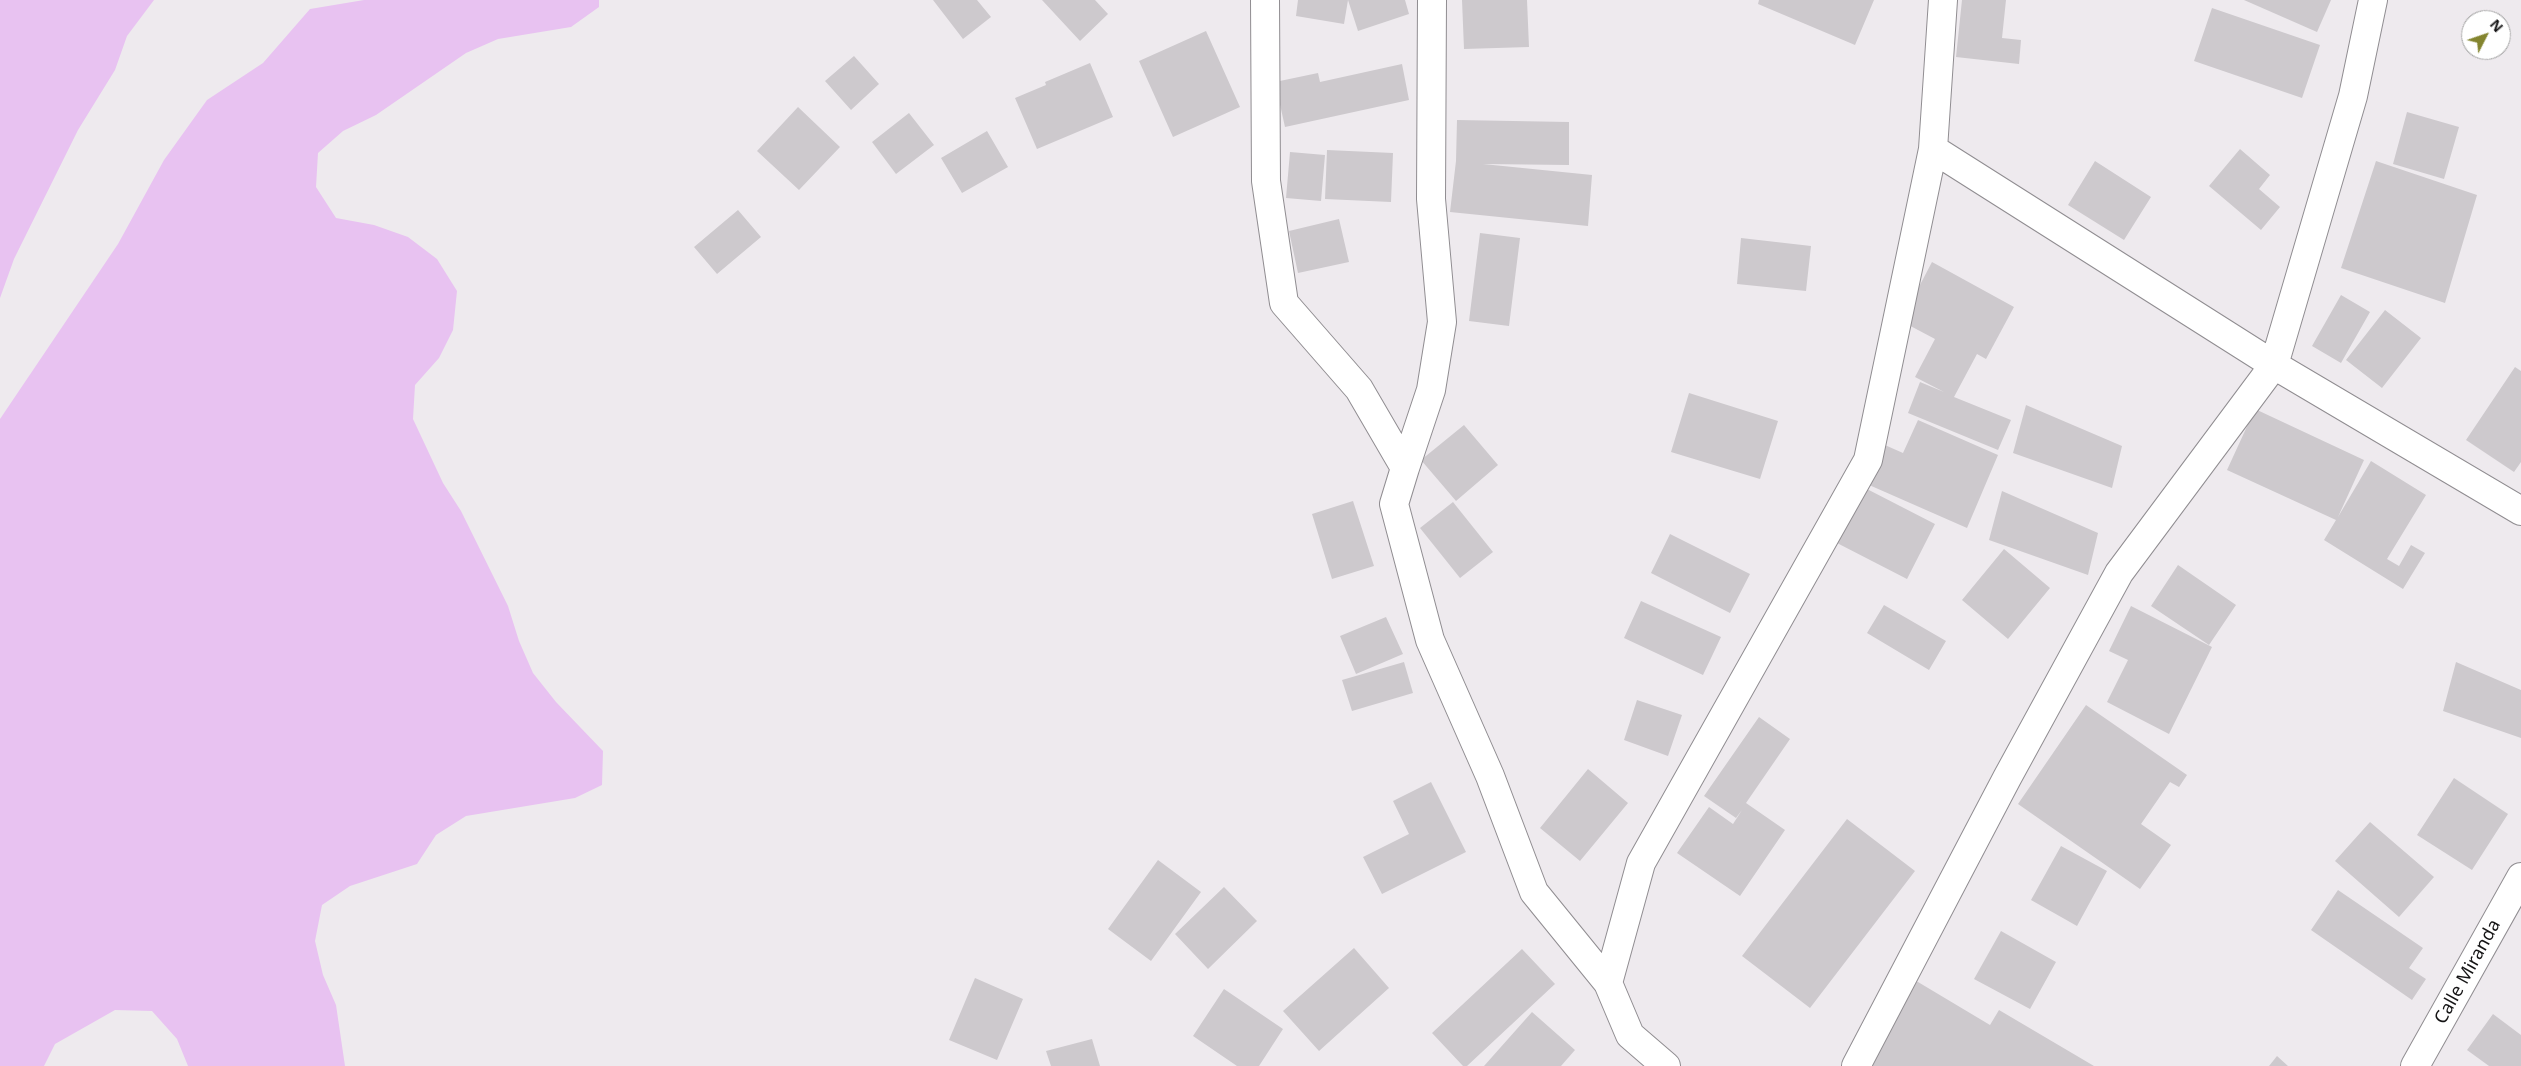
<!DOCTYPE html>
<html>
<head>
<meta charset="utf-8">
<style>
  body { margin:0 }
  #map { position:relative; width:2521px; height:1066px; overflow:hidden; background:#eeeaee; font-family:"Noto Sans",sans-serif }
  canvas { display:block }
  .north { position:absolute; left:2461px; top:10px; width:50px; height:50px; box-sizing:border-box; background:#fff; border:1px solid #a1a1a1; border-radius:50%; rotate:49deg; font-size:14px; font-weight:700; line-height:20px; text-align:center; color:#151415 }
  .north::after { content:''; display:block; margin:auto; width:18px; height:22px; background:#84852f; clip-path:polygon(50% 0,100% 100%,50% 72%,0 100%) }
</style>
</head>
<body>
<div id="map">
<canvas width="2521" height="1066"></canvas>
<div class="north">N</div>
</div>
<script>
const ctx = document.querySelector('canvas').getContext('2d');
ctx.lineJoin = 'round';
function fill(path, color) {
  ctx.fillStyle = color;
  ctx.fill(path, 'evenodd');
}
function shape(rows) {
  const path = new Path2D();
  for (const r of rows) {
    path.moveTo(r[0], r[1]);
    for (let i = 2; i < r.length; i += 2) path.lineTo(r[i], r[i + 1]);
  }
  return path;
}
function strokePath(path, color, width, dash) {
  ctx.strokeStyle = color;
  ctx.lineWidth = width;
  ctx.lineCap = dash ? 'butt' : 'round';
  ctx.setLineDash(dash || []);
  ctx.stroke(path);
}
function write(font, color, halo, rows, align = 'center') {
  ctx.font = font + ' "Noto Sans",sans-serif';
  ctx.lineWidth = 4.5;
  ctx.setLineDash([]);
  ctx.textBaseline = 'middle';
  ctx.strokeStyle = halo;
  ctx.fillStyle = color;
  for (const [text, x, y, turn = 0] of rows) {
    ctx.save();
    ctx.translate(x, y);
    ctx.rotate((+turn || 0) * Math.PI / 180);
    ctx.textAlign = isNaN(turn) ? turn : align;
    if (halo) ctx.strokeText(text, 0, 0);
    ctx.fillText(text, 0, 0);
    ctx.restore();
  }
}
const green = shape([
  [0,0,154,0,127,36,115,70,78,130,14,259,0,298],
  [364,0,599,0,599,7,571,27,498,39,466,53,376,115,343,131,318,153,316,187,336,218,374,225,408,237,437,259,457,291,453,330,439,358,415,385,413,419,443,483,461,511,508,606,519,641,533,673,556,702,603,751,602,785,575,798,466,816,436,835,417,864,350,886,322,905,315,941,323,975,336,1005,345,1066,188,1066,177,1039,152,1011,115,1010,55,1044,44,1066,0,1066,0,419,118,244,164,160,207,100,263,63,310,9]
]);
const building = shape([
  [933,0,977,0,991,17,963,39],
  [1042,0,1095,0,1108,14,1080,41],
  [1298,0,1348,0,1344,24,1296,16],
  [1348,0,1405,0,1409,14,1358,31],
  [1462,0,1527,0,1529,47,1464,49],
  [1759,0,1874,0,1855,45,1758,4],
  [1962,0,2006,0,2002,38,2021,40,2019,64,1956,57],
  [2244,0,2331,0,2317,32],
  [2212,8,2320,45,2302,98,2194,61],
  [1206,31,1240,107,1173,137,1139,61],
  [854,56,879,84,851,110,825,81],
  [1090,63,1113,117,1037,149,1015,98,1046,85,1045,82],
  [1402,64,1409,100,1285,127,1275,82,1318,73,1320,82],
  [798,107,840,147,799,190,757,151],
  [2407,112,2459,127,2444,179,2393,164],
  [909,113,934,145,896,174,872,142],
  [1457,120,1569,122,1569,165,1483,164,1592,175,1588,226,1450,212,1456,161],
  [987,131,1008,167,962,193,941,158],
  [2240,149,2270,175,2259,189,2280,207,2261,230,2209,186],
  [1327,150,1393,153,1391,202,1325,199],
  [1290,152,1325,155,1321,201,1286,198],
  [2095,161,2151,197,2124,240,2068,205],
  [2376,161,2477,195,2445,303,2341,268],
  [738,210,761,237,717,274,694,247],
  [1339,219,1349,262,1298,273,1289,231],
  [1480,233,1520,238,1509,326,1469,321],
  [1741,238,1811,246,1806,291,1737,284],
  [1932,262,2014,307,1986,359,1977,354,1954,397,2011,420,1998,450,1908,413,1920,382,1944,392,1915,377,1935,339,1901,321],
  [2341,295,2370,312,2341,363,2312,346],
  [2385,310,2421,338,2382,388,2346,360],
  [2515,367,2521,371,2521,462,2514,472,2466,440],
  [1689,393,1778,421,1760,479,1671,452],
  [2026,405,2122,446,2112,488,2013,453],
  [2255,409,2364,460,2338,517,2371,461,2426,495,2387,559,2399,566,2411,545,2425,553,2403,589,2324,540,2336,520,2227,470],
  [1918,420,1998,455,1967,528,1860,481,1878,442,1903,453],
  [1464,425,1498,465,1456,501,1421,460],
  [1865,488,1935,524,1907,579,1837,543],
  [2002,491,2098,533,2088,575,1989,540],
  [1353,501,1374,566,1332,579,1312,514],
  [1453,502,1493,552,1460,578,1420,528],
  [1670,534,1750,574,1730,613,1651,573],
  [2004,549,2050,588,2008,639,1962,600],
  [2178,565,2236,605,2209,645,2151,606],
  [1641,601,1721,637,1703,675,1624,638],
  [1884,605,1946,641,1929,670,1867,633],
  [2131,606,2212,647,2169,734,2107,702,2128,660,2109,651],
  [1386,617,1403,654,1356,674,1340,636],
  [1404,662,1413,693,1352,711,1342,680],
  [2456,662,2521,690,2521,738,2443,711],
  [1637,700,1682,715,1668,756,1624,740],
  [2086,705,2187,775,2179,787,2170,782,2141,824,2171,845,2140,889,2018,804],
  [1759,717,1790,739,1746,803,1785,830,1740,896,1677,853,1709,807,1733,824,1742,810,1736,818,1704,796],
  [1588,769,1628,803,1580,861,1540,828],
  [2454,778,2508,814,2472,870,2417,835],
  [1431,782,1466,852,1382,894,1363,857,1409,834,1393,801],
  [1847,819,1915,871,1810,1008,1742,956],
  [2370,822,2434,877,2399,917,2335,861],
  [2061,846,2107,871,2077,926,2031,900],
  [1158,860,1201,892,1151,961,1108,929],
  [1224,887,1257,921,1208,969,1175,934],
  [2338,890,2423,948,2409,968,2426,979,2412,1000,2311,930],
  [2001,931,2056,962,2030,1009,1974,979],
  [1354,948,1389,988,1319,1051,1283,1011],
  [1522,949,1555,984,1467,1066,1463,1066,1432,1033],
  [975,978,1023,999,997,1060,949,1040],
  [1913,979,1990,1025,1999,1010,2094,1066,1862,1066],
  [1224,989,1283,1029,1259,1066,1237,1066,1193,1036],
  [1532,1012,1575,1050,1561,1066,1484,1066],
  [2493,1014,2521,1035,2521,1066,2489,1066,2467,1050],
  [1092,1039,1100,1066,1051,1066,1046,1051],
  [2277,1056,2288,1066,2269,1066]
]);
const minor = shape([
  [1265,0,1266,181,1284,303,1359,389,1405,468,1394,504,1430,640,1490,776,1534,892,1608,983,1630,1035,1666,1066],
  [1933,149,2274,365,2521,511],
  [1405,468,1431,390,1442,322,1431,199,1432,0],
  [1608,983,1641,863,1868,460,1933,149,1943,0],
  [1856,1066,2007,778,2119,573,2274,365,2353,96,2373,0],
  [2415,1066,2521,877]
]);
const streetNames = [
  ["Calle Miranda",2468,972,-61]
];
fill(green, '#e8c2f1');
fill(building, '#cdc9cd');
strokePath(minor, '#908d91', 30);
strokePath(minor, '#fff', 28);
write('18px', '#151415', '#fff', streetNames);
</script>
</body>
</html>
